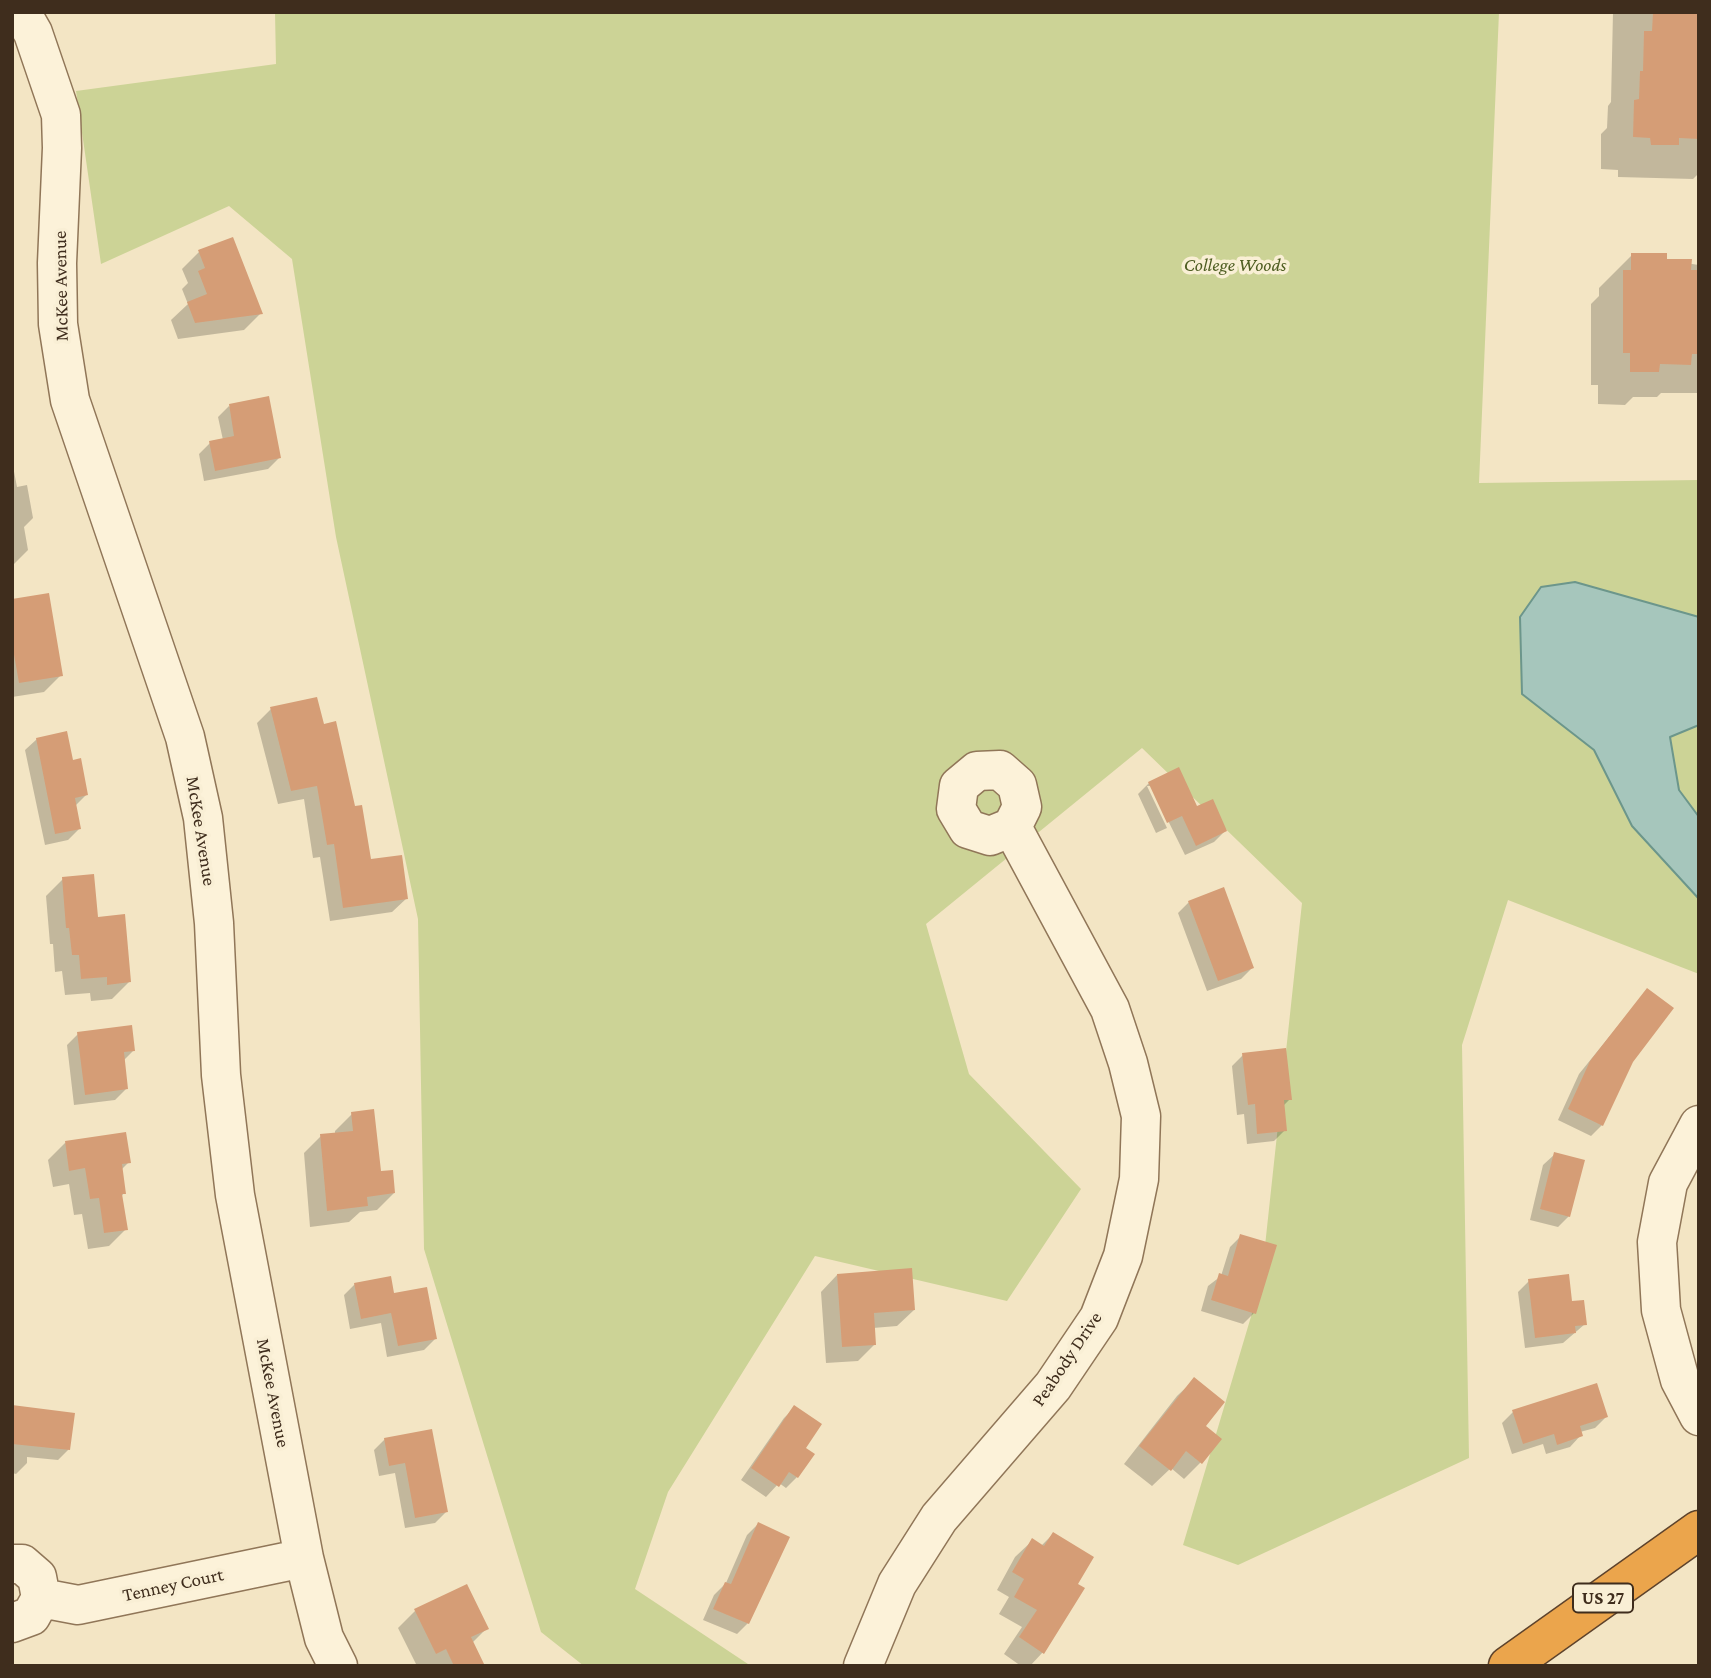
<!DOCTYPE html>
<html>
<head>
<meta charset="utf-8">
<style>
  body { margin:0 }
  #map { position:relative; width:1711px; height:1678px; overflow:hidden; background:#f3e5c4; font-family:"Crimson Pro",serif }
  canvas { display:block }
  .frame { position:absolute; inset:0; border:14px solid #3f2d1d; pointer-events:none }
</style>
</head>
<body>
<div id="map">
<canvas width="1711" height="1678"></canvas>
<div class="frame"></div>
</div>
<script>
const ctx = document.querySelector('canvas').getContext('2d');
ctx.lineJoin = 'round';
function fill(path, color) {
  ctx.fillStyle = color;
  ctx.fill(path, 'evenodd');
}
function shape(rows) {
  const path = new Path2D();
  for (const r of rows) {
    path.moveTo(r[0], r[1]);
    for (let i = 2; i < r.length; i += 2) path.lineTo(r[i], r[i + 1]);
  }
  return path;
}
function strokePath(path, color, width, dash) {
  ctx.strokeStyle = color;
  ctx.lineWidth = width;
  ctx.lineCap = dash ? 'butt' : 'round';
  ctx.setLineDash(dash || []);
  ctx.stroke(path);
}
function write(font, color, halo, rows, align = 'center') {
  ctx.font = font + ' "Crimson Pro",serif';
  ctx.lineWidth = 7;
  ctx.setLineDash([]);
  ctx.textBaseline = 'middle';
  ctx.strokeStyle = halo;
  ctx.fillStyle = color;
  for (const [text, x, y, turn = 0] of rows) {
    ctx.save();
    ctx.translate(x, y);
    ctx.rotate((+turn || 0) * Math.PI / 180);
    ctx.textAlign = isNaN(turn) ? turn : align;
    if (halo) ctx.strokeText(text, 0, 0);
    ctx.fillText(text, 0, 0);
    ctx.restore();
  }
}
const green = shape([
  [275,12,1499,12,1479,483,1699,480,1699,974,1508,900,1462,1045,1469,1458,1238,1565,1183,1545,1261,1283,1302,903,1142,748,926,924,969,1074,1081,1189,1007,1301,815,1256,668,1492,635,1589,751,1666,584,1666,541,1632,424,1249,418,919,336,537,292,259,229,206,101,264,76,91,276,64]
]);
const water = shape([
  [1575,582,1699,617,1699,725,1670,737,1679,790,1699,817,1699,899,1632,826,1594,750,1522,694,1520,617,1541,587,1575,582]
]);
const shadow = shape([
  [1613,12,1699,12,1699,173,1693,179,1618,177,1618,170,1601,169,1601,134,1607,128,1608,106,1611,102],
  [199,252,261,313,244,330,178,339,171,320,188,304,182,289,188,283,182,269],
  [1632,255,1699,265,1699,393,1661,393,1657,397,1633,397,1625,405,1598,404,1598,385,1591,385,1591,304,1599,296,1599,288],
  [229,406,279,458,268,469,204,481,199,454,210,443,223,440,218,417],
  [12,461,17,487,27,485,33,518,24,527,28,550,12,566],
  [12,601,61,675,44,692,12,697],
  [271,709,322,727,353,808,369,861,407,898,392,912,330,921,320,857,313,858,304,799,278,804,257,723],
  [37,739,72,762,87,794,75,806,79,829,68,840,45,845,25,750],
  [1149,783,1196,809,1225,831,1214,842,1185,855,1151,786,1147,786,1167,828,1156,833,1138,794],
  [63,879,96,919,129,982,112,999,91,1001,90,993,65,995,62,971,55,972,53,944,50,944,46,896],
  [1189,902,1252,968,1241,979,1207,991,1178,913],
  [1647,990,1632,1061,1602,1125,1591,1136,1558,1120,1579,1074],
  [78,1034,133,1051,123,1061,126,1089,115,1100,74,1105,67,1045],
  [1243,1055,1290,1099,1283,1106,1285,1130,1274,1141,1247,1144,1244,1114,1237,1115,1232,1066],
  [352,1114,380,1173,394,1193,377,1210,360,1212,349,1222,310,1227,304,1153,321,1136,335,1134,335,1131],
  [65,1143,129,1162,121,1170,124,1193,121,1197,126,1229,109,1246,88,1249,82,1214,74,1215,69,1184,53,1187,48,1160],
  [1555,1154,1569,1216,1558,1227,1530,1220,1543,1165],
  [1241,1236,1254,1313,1243,1324,1201,1311,1208,1286,1221,1276,1230,1247],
  [837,1275,914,1310,897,1326,873,1328,875,1344,858,1361,826,1363,821,1292],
  [1529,1281,1570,1303,1585,1324,1563,1343,1525,1348,1518,1292],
  [355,1284,393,1296,435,1339,424,1350,387,1357,381,1323,350,1329,344,1295],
  [1194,1380,1204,1426,1201,1462,1184,1479,1171,1468,1152,1486,1124,1464,1177,1396],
  [12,1407,69,1449,58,1460,27,1457,27,1463,16,1474,12,1473],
  [795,1407,803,1448,797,1477,786,1488,779,1483,766,1497,741,1480,784,1418],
  [1513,1412,1606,1417,1595,1428,1580,1432,1581,1435,1570,1447,1546,1454,1543,1444,1512,1454,1502,1423],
  [431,1431,446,1512,435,1523,405,1528,395,1473,379,1476,374,1450,385,1439],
  [758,1524,748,1623,737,1634,703,1620,714,1595,726,1583,747,1535],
  [1053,1534,1043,1652,1030,1666,1021,1666,1004,1654,1022,1627,999,1614,1009,1597,997,1590,1015,1557,1032,1541,1041,1546],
  [415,1611,487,1628,472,1643,483,1666,417,1666,398,1628]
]);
const building = shape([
  [1653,12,1699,12,1699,139,1679,138,1679,145,1651,145,1650,138,1633,137,1634,100,1639,99,1640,71,1643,71,1644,31,1652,31],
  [233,237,263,314,195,323,187,302,207,294,198,271,205,268,198,250],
  [1631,253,1667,253,1667,259,1692,259,1691,270,1699,270,1699,354,1692,354,1691,365,1660,364,1659,372,1630,372,1630,353,1623,353,1623,270,1631,270],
  [269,396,281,458,215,471,209,441,234,436,229,404],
  [49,593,63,676,19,683,12,643,12,599],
  [317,697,324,724,336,721,355,806,362,805,371,859,402,855,408,899,343,908,334,844,327,845,317,786,291,791,270,707],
  [67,731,73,760,81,758,88,795,75,798,81,829,55,834,36,738],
  [1179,767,1197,806,1213,799,1227,831,1196,846,1182,816,1167,823,1148,782],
  [94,874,98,917,125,914,131,982,107,985,107,977,81,979,79,955,72,955,69,928,66,928,62,877],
  [1224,887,1254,968,1218,981,1188,901],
  [1647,988,1674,1008,1633,1062,1603,1126,1568,1109,1590,1061],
  [132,1025,135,1051,124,1052,128,1089,85,1095,77,1032],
  [1286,1048,1292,1100,1284,1100,1287,1131,1257,1134,1255,1104,1248,1105,1242,1053],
  [374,1109,381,1171,393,1170,395,1193,367,1197,368,1206,327,1211,320,1134,353,1131,351,1112],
  [126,1132,131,1163,122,1164,126,1194,122,1194,128,1230,104,1233,99,1198,90,1199,85,1168,69,1171,65,1141],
  [1554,1152,1585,1160,1570,1217,1540,1209],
  [1240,1234,1277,1245,1256,1314,1211,1300,1219,1273,1228,1276],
  [912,1268,915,1310,874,1313,876,1345,842,1347,837,1274],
  [1569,1274,1572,1301,1584,1300,1587,1325,1575,1326,1576,1333,1535,1338,1528,1279],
  [391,1276,394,1293,427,1287,437,1339,398,1346,391,1313,361,1319,354,1283],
  [1194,1377,1225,1402,1206,1426,1222,1439,1202,1464,1186,1451,1171,1471,1139,1446],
  [1597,1383,1608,1417,1580,1426,1583,1436,1557,1445,1554,1434,1523,1444,1512,1410],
  [12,1405,75,1413,70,1450,12,1444],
  [794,1405,822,1424,806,1448,815,1454,798,1478,789,1472,779,1487,751,1468],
  [432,1429,448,1512,415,1518,405,1463,389,1466,384,1438],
  [758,1522,790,1537,749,1624,713,1609,725,1582,731,1584],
  [1053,1532,1094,1557,1078,1584,1085,1588,1044,1654,1019,1637,1037,1610,1014,1597,1024,1579,1012,1572,1032,1538,1044,1546],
  [467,1584,489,1629,471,1637,485,1666,454,1666,446,1649,436,1654,414,1609]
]);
const minor = shape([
  [21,12,33,33,61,115,62,148,57,263,58,324,70,400,185,737,203,818,214,923,221,1075,235,1195,304,1558,324,1638,338,1666],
  [1699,1125,1668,1183,1657,1242,1661,1310,1680,1380,1699,1416],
  [12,1564,22,1564,37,1577,41,1598,31,1616,12,1623],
  [41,1598,78,1605,304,1558],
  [863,1666,897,1584,939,1518,1053,1386,1099,1318,1123,1256,1139,1179,1141,1116,1128,1063,1110,1009,1012,827,1022,807,1017,785,1000,770,977,771,959,786,956,809,968,829,990,836,1012,827]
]);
const highway = shape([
  [1508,1666,1699,1530]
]);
const shields = [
  [1603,1598,60]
];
const shieldNames = [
  ["US 27",1603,1598]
];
const parkNames = [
  ["College Woods",1235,265]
];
const streetNames = [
  ["McKee Avenue",61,286,-91],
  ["McKee Avenue",201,831,81],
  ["Peabody Drive",1067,1359,-56],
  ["McKee Avenue",273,1393,79],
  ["Tenney Court",173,1585,-12]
];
fill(green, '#ccd396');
fill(water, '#a6c6bc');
strokePath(water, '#6c968b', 2);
fill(shadow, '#0003');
fill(building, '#d59d76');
strokePath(minor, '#907658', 41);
strokePath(highway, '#5e432c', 41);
strokePath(minor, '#fcf2d9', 38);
strokePath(highway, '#eba54c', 38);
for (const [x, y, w] of shields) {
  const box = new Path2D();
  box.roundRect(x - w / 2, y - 14.5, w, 29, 5);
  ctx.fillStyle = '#f9efd5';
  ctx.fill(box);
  strokePath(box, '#3f2d1d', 2);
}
write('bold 18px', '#3f2d1d', null, shieldNames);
write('italic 19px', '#4f5e22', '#f9efd5', parkNames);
write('19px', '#3f2d1d', '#f9efd5', streetNames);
</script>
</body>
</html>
